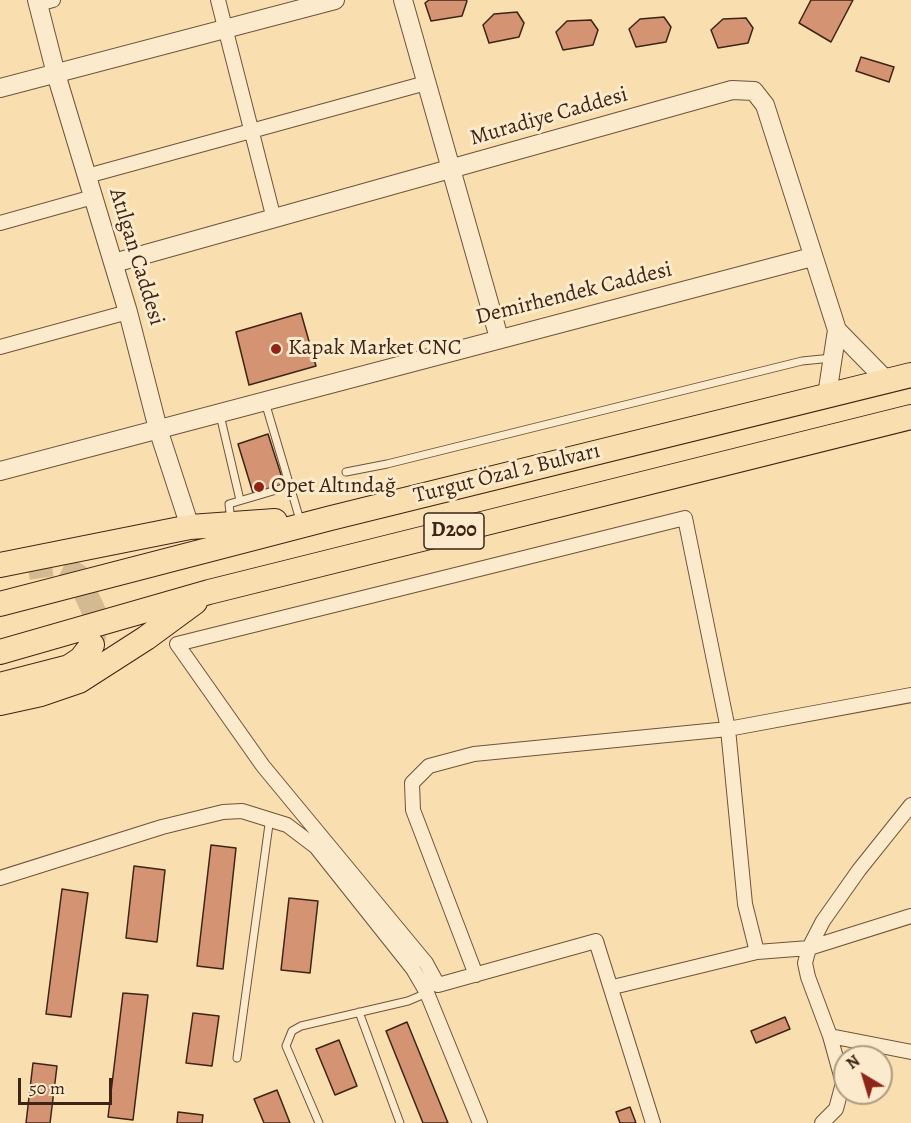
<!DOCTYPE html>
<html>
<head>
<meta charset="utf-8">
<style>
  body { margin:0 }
  #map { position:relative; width:911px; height:1123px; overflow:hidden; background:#f9dfaf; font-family:Alegreya,serif }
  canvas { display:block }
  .north { position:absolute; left:833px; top:1045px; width:60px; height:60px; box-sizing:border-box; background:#fbeacb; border:2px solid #af9b83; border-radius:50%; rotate:322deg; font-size:16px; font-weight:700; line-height:24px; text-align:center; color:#3e2416 }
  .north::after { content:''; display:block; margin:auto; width:21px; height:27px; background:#8f2418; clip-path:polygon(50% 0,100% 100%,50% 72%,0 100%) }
  .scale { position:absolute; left:18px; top:1078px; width:94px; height:27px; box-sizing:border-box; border:3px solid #3e2416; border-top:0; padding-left:8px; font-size:18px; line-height:21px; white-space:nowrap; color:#3e2416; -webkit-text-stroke:4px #fbeacb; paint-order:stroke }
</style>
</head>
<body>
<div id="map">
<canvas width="911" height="1123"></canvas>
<div class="north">N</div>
<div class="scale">50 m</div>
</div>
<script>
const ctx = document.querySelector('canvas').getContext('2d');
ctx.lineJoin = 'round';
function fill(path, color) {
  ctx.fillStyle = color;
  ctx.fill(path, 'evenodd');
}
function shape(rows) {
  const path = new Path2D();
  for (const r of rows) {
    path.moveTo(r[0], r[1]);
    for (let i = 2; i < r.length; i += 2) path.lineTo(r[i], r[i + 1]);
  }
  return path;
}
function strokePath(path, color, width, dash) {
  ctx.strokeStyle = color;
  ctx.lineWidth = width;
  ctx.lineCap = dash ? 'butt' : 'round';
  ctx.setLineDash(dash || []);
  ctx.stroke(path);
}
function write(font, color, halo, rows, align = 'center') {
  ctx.font = font + ' Alegreya,serif';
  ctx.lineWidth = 6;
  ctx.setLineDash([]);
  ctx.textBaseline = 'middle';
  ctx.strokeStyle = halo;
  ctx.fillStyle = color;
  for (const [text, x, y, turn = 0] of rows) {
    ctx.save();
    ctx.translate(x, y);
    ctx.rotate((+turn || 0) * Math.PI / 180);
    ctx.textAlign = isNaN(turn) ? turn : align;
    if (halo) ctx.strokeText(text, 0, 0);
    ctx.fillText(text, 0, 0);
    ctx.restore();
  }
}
const building = shape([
  [429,0,466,0,467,1,462,16,431,21,425,3,429,0],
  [811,0,853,0,831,42,799,23,811,0],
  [517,12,524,23,519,37,489,43,483,25,494,14,517,12],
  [664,17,671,27,666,42,636,47,629,29,640,19,664,17],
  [746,18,753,28,748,43,718,48,711,30,723,19,746,18],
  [591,20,598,30,593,45,563,50,556,32,567,21,591,20],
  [861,57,894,67,889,82,856,71,861,57],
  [301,313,316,366,249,385,236,332,301,313],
  [268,434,284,484,253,493,238,444,268,434],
  [211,845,236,848,223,969,197,966,211,845],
  [134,866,165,870,157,942,126,938,134,866],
  [62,889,88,893,71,1017,46,1014,62,889],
  [289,898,318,901,310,973,281,970,289,898],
  [123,993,148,995,133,1120,108,1117,123,993],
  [193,1013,219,1016,212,1066,186,1063,193,1013],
  [785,1017,790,1029,756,1043,751,1031,785,1017],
  [407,1022,448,1123,423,1123,386,1031,407,1022],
  [339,1040,357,1086,335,1095,316,1049,339,1040],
  [33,1063,57,1066,50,1123,26,1123,33,1063],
  [277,1090,290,1123,264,1123,254,1099,277,1090],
  [630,1107,636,1123,620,1123,616,1112,630,1107],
  [178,1112,203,1115,202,1123,177,1123,178,1112]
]);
const trunkTunnel = shape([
  [28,568,55,564,77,575,96,616,93,643]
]);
const service = shape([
  [265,402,300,520],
  [220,415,240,500],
  [346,472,387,464,802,361,832,358],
  [231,521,229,504,290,486],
  [359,1012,400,1123],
  [237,1058,270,817],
  [319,1123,286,1046,292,1031,301,1026,408,1001,427,993]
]);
const minor = shape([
  [218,0,274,219],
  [38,4,53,0],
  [87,176,426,83],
  [0,223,93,197],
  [0,347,128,312],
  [0,878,162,827,223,812,242,811,287,825,316,847,413,969,427,993,480,1123],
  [476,975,413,810,412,783,429,766,474,754,728,729,911,695],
  [613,987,757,952,809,948,911,916],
  [830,1036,911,1052],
  [653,1123,596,941,438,985,426,963,263,766,177,644,685,518,728,729,745,904,757,952],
  [822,1123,836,1109,843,1083,830,1036,808,977,805,963,809,948,823,921,859,870,911,805]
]);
const tertiary = shape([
  [37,0,56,74,128,312,158,429,190,527],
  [403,0,499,338],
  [0,88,335,0],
  [114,263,732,90,754,91,765,105,837,330,887,381],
  [827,395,837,330],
  [0,471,812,257]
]);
const trunk = shape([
  [0,565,190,527,275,521],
  [0,604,331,518,911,375],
  [0,652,209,592,911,417],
  [0,685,69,667,81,659,92,645],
  [0,703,41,694,79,681,146,638,195,602]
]);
const markers = [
  [276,349,6,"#8f2418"],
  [259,487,6,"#8f2418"]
];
const shields = [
  [454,531,60]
];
const shieldNames = [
  ["D200",454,531]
];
const streetNames = [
  ["Muradiye Caddesi",549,117,-16],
  ["Atılgan Caddesi",136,257,73],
  ["Demirhendek Caddesi",574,294,-14],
  ["Turgut Özal 2 Bulvarı",507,474,-14]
];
const poiNames = [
  ["Kapak Market CNC",288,349],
  ["Opet Altındağ",271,487]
];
fill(building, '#d49373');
strokePath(building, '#3e2416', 1.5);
strokePath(trunkTunnel, '#d4ba90', 24, [24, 12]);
strokePath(service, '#6d533c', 9);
strokePath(minor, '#6d533c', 16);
strokePath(tertiary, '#6d533c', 20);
strokePath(trunk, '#3e2416', 26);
strokePath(service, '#fbeacb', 7);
strokePath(minor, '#fbeacb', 14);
strokePath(tertiary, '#fbeacb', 18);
strokePath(trunk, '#f9dfaf', 24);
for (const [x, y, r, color] of markers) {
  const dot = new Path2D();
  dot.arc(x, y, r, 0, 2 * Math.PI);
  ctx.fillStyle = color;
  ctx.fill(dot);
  strokePath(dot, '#fbeacb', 2);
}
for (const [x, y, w] of shields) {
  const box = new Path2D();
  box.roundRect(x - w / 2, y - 18, w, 36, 4.5);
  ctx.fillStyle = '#fbeacb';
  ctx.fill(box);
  strokePath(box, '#3e2416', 1.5);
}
write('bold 21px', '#3e2416', null, shieldNames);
write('22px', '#3e2416', '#fbeacb', streetNames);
write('22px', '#3e2416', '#fbeacb', poiNames, 'left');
</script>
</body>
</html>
